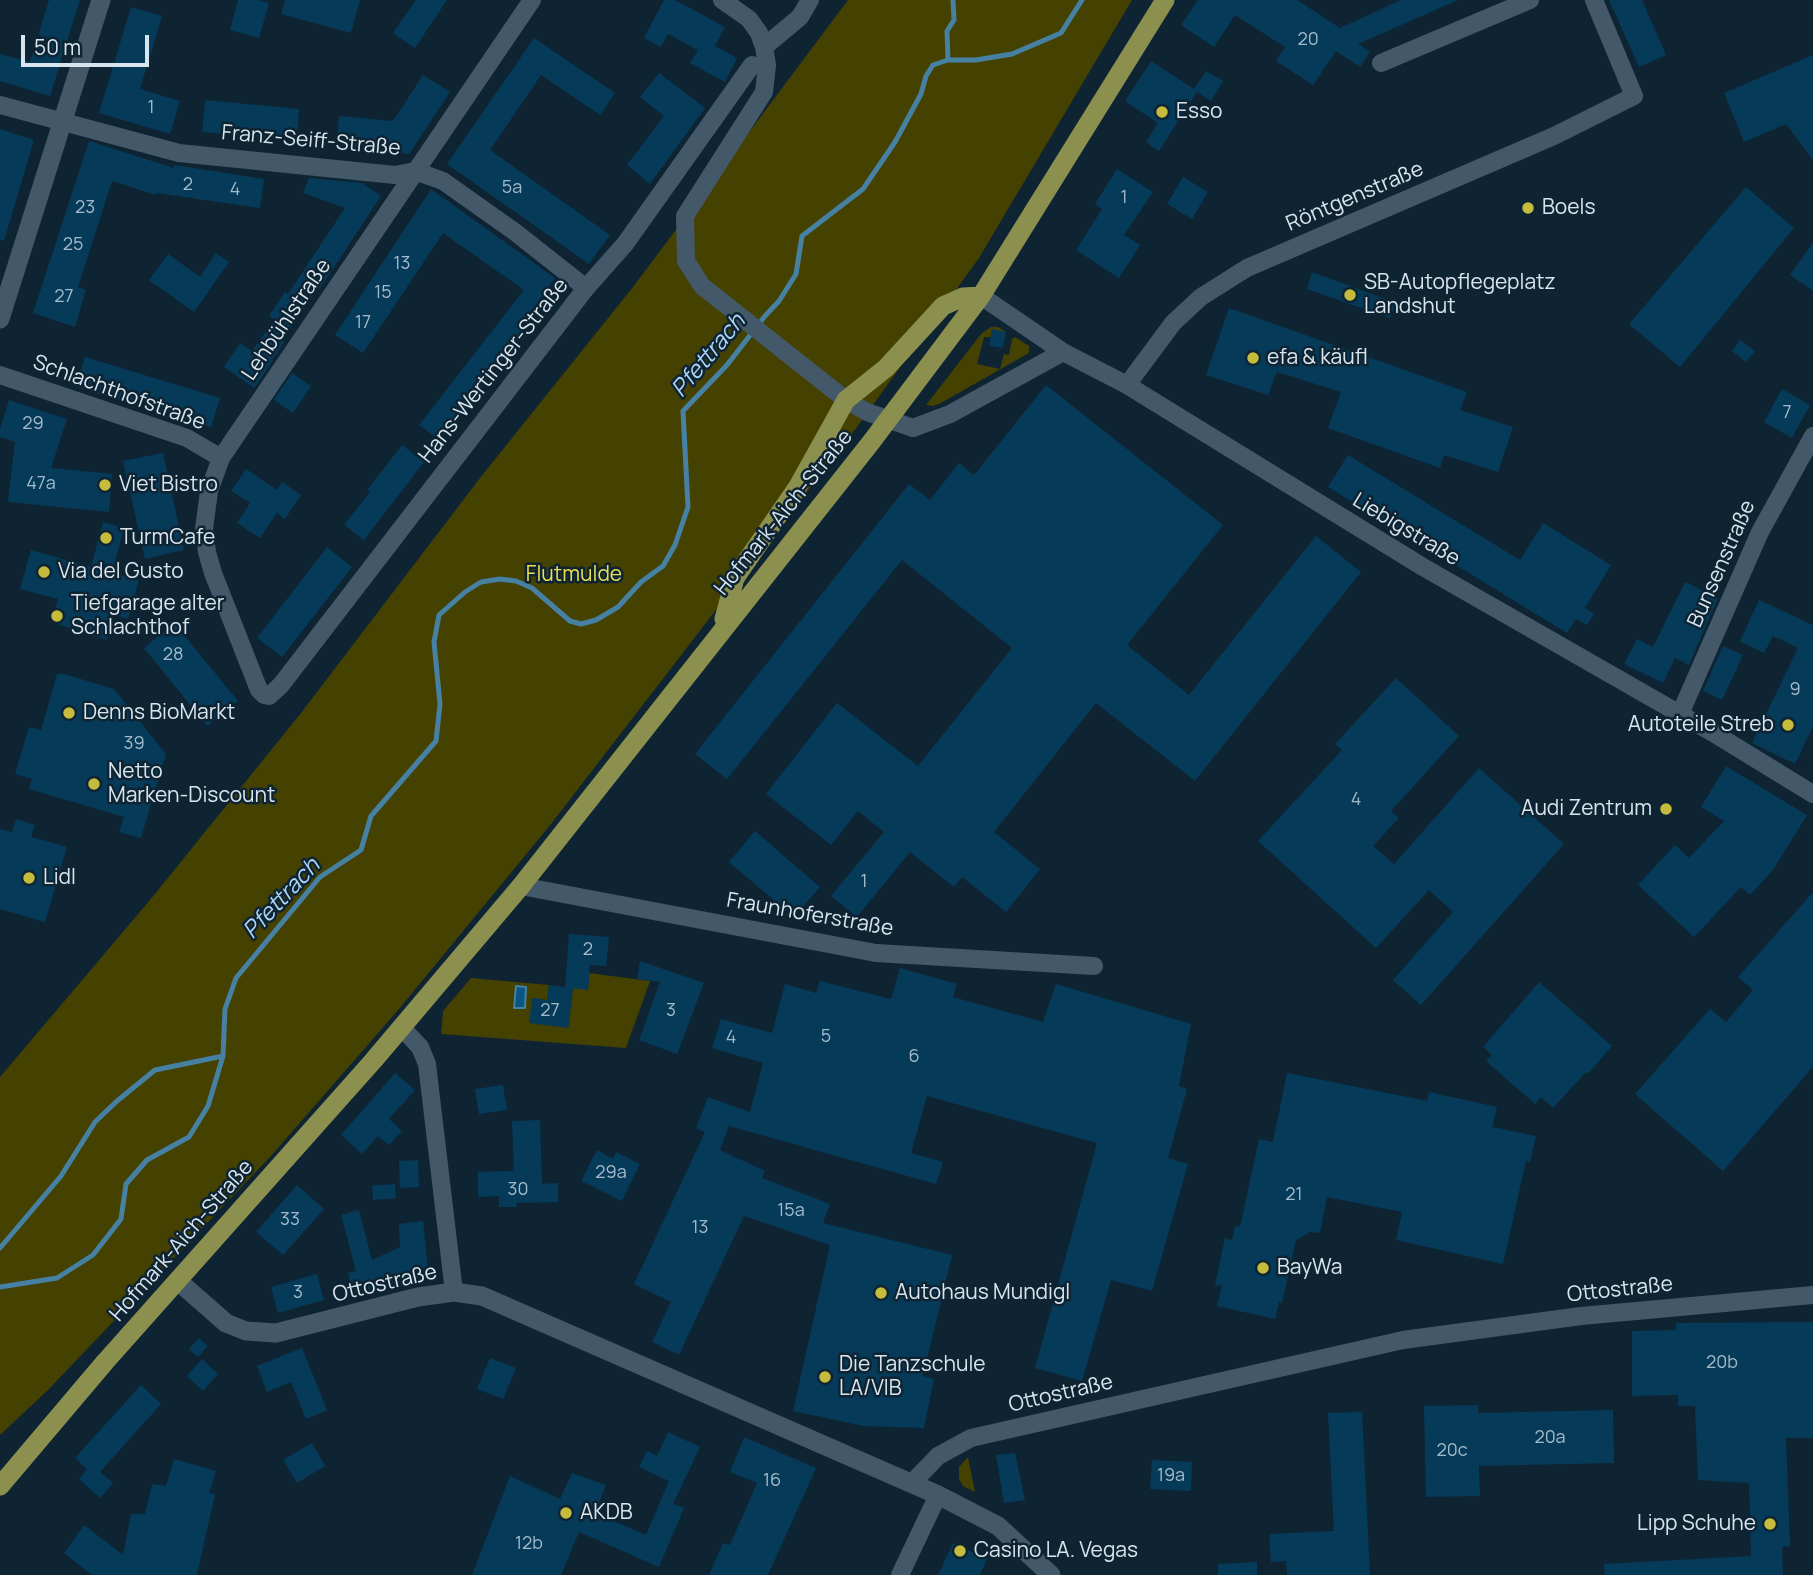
<!DOCTYPE html>
<html>
<head>
<meta charset="utf-8">
<style>
  body { margin:0 }
  #map { position:relative; width:1813px; height:1575px; overflow:hidden; background:#0f2433; font-family:Manrope,sans-serif }
  canvas { display:block }
  .scale { position:absolute; left:21px; top:35px; width:128px; height:32px; box-sizing:border-box; border:4px solid #d8e5ef; border-top:0; padding-left:9px; font-size:21px; line-height:24px; white-space:nowrap; color:#d8e5ef; -webkit-text-stroke:5px #0f2433; paint-order:stroke }
</style>
</head>
<body>
<div id="map">
<canvas width="1813" height="1575"></canvas>
<div class="scale">50 m</div>
</div>
<script>
const ctx = document.querySelector('canvas').getContext('2d');
ctx.lineJoin = 'round';
function fill(path, color) {
  ctx.fillStyle = color;
  ctx.fill(path, 'evenodd');
}
function shape(rows) {
  const path = new Path2D();
  for (const r of rows) {
    path.moveTo(r[0], r[1]);
    for (let i = 2; i < r.length; i += 2) path.lineTo(r[i], r[i + 1]);
  }
  return path;
}
function strokePath(path, color, width, dash) {
  ctx.strokeStyle = color;
  ctx.lineWidth = width;
  ctx.lineCap = dash ? 'butt' : 'round';
  ctx.setLineDash(dash || []);
  ctx.stroke(path);
}
function write(font, color, halo, rows, align = 'center') {
  ctx.font = font + ' Manrope,sans-serif';
  ctx.lineWidth = 5;
  ctx.setLineDash([]);
  ctx.textBaseline = 'middle';
  ctx.strokeStyle = halo;
  ctx.fillStyle = color;
  for (const [text, x, y, turn = 0] of rows) {
    ctx.save();
    ctx.translate(x, y);
    ctx.rotate((+turn || 0) * Math.PI / 180);
    ctx.textAlign = isNaN(turn) ? turn : align;
    if (halo) ctx.strokeText(text, 0, 0);
    ctx.fillText(text, 0, 0);
    ctx.restore();
  }
}
const green = shape([
  [848,0,1132,0,979,258,857,427,551,824,399,1009,271,1156,48,1390,0,1435,0,1077,150,900,301,713,480,478,633,287],
  [991,327,998,327,1006,332,991,337,984,337,977,364,1000,369,1004,354,1009,355,1012,339,1015,337,1029,346,1029,353,941,403,933,406,926,405,982,333],
  [589,973,650,981,626,1048,441,1034,443,1011,471,978,549,985,547,1000,532,998,568,1028,573,988,588,989],
  [968,1457,975,1492,963,1486,959,1479,959,1467]
]);
const water = shape([
  [516,986,526,987,525,1008,514,1008,516,986]
]);
const stream = shape([
  [948,60,976,60,1012,54,1061,33,1082,0],
  [0,1248,61,1176,95,1122,117,1101,155,1070,223,1056],
  [0,1287,57,1278,93,1255,121,1219,126,1184,147,1160,189,1137,208,1106,223,1056,225,1009,236,978,320,877,361,850,371,816,436,741,440,704,434,642,439,615,465,592,481,582,500,579,516,581,532,588,570,621,581,624,596,620,618,607,641,582,663,566,675,545,688,507,683,411,727,365,765,316,779,301,796,274,802,236,863,189,895,142,921,94,926,76,933,65,948,60,947,31,954,20,953,0]
]);
const building = shape([
  [49,0,80,0,50,96,0,81,0,54,30,62],
  [238,0,258,0,269,3,259,38,230,30],
  [285,0,360,0,351,33,281,14],
  [416,0,447,0,415,48,393,33],
  [664,0,675,0,725,27,715,46,737,58,725,82,690,63,698,50,668,34,661,47,644,38],
  [1198,0,1297,0,1340,28,1401,0,1458,0,1358,44,1370,52,1360,67,1336,51,1313,85,1276,61,1285,47,1235,15,1214,47,1181,25],
  [1609,0,1642,0,1666,55,1639,67],
  [131,7,162,16,140,89,180,101,170,134,99,113],
  [534,38,615,93,600,115,541,75,490,150,610,235,589,264,447,164],
  [1813,55,1813,160,1786,124,1744,142,1724,93],
  [1151,61,1194,89,1206,71,1223,81,1211,101,1197,92,1159,151,1146,142,1158,123,1125,101],
  [659,73,705,108,650,184,627,165,664,116,640,97],
  [423,75,450,92,409,154,336,148,339,116,393,121],
  [205,100,299,109,297,140,202,132],
  [0,129,34,140,4,241,0,240],
  [89,141,174,168,174,165,264,179,260,208,157,193,156,195,112,181,78,287,86,290,75,327,33,313],
  [1117,169,1153,192,1124,235,1140,245,1119,278,1076,250,1102,209,1095,204],
  [1183,177,1208,192,1192,219,1167,204],
  [309,178,362,183,381,196,319,290,317,289,282,340,284,342,272,360,273,360,255,387,253,387,224,367,240,343,252,351,274,320,269,316,285,292,288,294,345,208,303,193],
  [1746,187,1794,228,1680,367,1629,324],
  [431,189,555,278,529,315,534,319,439,440,419,425,524,290,443,233,363,353,335,335],
  [1813,243,1813,291,1790,275],
  [216,253,229,262,194,312,149,280,168,254,200,277],
  [1312,272,1396,303,1390,318,1307,289],
  [1229,308,1467,392,1460,410,1513,427,1498,472,1444,455,1440,468,1328,428,1341,392,1277,372,1268,395,1206,375],
  [992,329,1006,332,1003,348,989,346],
  [1740,340,1755,351,1746,362,1732,351],
  [85,357,220,398,211,427,76,387],
  [292,373,311,386,293,413,274,400],
  [1046,385,1223,525,1127,645,1189,695,1316,536,1361,572,1195,781,1096,703,994,832,1040,869,1006,912,962,877,954,887,910,852,857,917,831,896,884,832,858,811,831,845,766,794,837,703,918,766,1012,648,902,560,727,779,695,754,909,484,930,500,959,463,974,475],
  [1782,389,1810,405,1792,438,1764,422],
  [9,400,67,419,51,468,112,474,109,512,8,502,15,442,0,437,0,429],
  [402,445,424,462,364,540,344,525,370,492,367,490],
  [163,453,184,550,145,559,123,461],
  [1348,455,1520,560,1543,523,1611,565,1585,608,1594,614,1587,625,1576,619,1567,633,1328,487],
  [246,469,277,490,282,482,301,495,285,519,277,513,260,538,237,523,250,503,231,491],
  [103,522,124,528,114,566,99,569,139,580,128,619,115,615,107,640,51,622,58,599,20,589,31,550,91,567],
  [327,547,352,567,282,657,257,638],
  [1685,582,1718,598,1689,665,1675,658,1663,683,1624,664,1637,639,1653,647],
  [1759,600,1813,625,1813,726,1795,764,1752,743,1798,648,1773,636,1764,653,1740,641],
  [174,623,238,701,207,726,144,648],
  [1723,646,1743,655,1722,700,1703,691],
  [57,674,64,674,114,689,166,754,141,838,119,832,124,817,29,789,32,779,15,774,29,727,41,730],
  [1396,678,1459,736,1391,811,1399,818,1373,846,1394,864,1479,768,1564,844,1421,1005,1393,980,1453,912,1429,890,1376,948,1258,841,1342,750,1335,744],
  [1726,766,1807,815,1773,870,1750,895,1741,887,1694,937,1638,885,1675,845,1689,858,1724,821,1701,807],
  [16,819,35,825,31,837,67,847,45,922,0,909,0,829,12,832],
  [755,831,820,887,794,917,729,862],
  [1813,892,1813,1067,1723,1171,1635,1094,1710,1009,1726,1022,1753,990,1738,977],
  [569,934,609,937,606,966,590,965,588,990,565,987],
  [640,961,704,983,677,1054,639,1040,660,982,637,979],
  [900,968,957,984,953,997,1043,1022,1056,984,1191,1024,1179,1086,1187,1089,1168,1158,1188,1164,1152,1291,1111,1280,1082,1381,1035,1368,1097,1143,927,1096,911,1153,943,1162,936,1184,729,1126,720,1150,765,1171,762,1178,830,1204,823,1223,952,1255,923,1376,934,1379,924,1428,864,1426,793,1411,830,1245,744,1216,679,1355,652,1342,671,1302,634,1284,705,1132,696,1128,708,1097,750,1112,763,1063,712,1048,721,1019,772,1033,785,984,816,993,820,981,891,999],
  [1539,982,1612,1046,1588,1074,1586,1072,1553,1108,1541,1097,1535,1104,1486,1061,1492,1055,1483,1047],
  [549,985,573,988,568,1028,529,1023,532,998,547,1000],
  [395,1073,415,1090,389,1119,402,1131,389,1145,378,1136,362,1154,341,1135],
  [1287,1073,1427,1101,1429,1092,1497,1107,1492,1127,1536,1136,1530,1162,1526,1161,1503,1264,1396,1240,1402,1212,1327,1197,1320,1233,1310,1232,1296,1240,1282,1303,1279,1302,1275,1319,1217,1306,1222,1286,1215,1285,1225,1238,1232,1240,1235,1226,1240,1227,1259,1139,1273,1142],
  [503,1085,507,1110,479,1114,475,1089],
  [540,1120,542,1184,558,1183,558,1202,516,1203,517,1207,499,1207,499,1196,478,1197,478,1172,514,1171,512,1121],
  [597,1150,613,1159,616,1152,640,1164,622,1201,581,1181],
  [418,1160,419,1187,400,1188,399,1161],
  [395,1184,396,1198,373,1200,372,1186],
  [297,1185,324,1209,283,1255,256,1232],
  [359,1210,372,1260,400,1247,399,1224,423,1221,428,1269,417,1284,391,1288,391,1285,354,1295,348,1273,356,1271,341,1215],
  [317,1274,324,1300,278,1313,271,1287],
  [1813,1322,1813,1438,1786,1438,1790,1546,1782,1547,1783,1575,1605,1575,1604,1564,1751,1556,1749,1483,1698,1480,1695,1406,1678,1406,1678,1395,1632,1396,1632,1331,1676,1330,1676,1323],
  [199,1338,208,1346,198,1357,189,1349],
  [302,1348,327,1410,306,1419,291,1382,267,1392,257,1366],
  [490,1358,516,1368,503,1399,477,1389],
  [202,1359,218,1374,203,1391,187,1376],
  [141,1385,161,1404,100,1472,113,1483,100,1498,79,1479,87,1469,75,1458],
  [1478,1405,1478,1413,1613,1410,1614,1463,1479,1466,1480,1496,1426,1497,1424,1406],
  [1362,1412,1370,1575,1287,1575,1286,1561,1271,1562,1269,1534,1334,1531,1328,1413],
  [668,1432,700,1447,673,1504,684,1508,659,1567,579,1532,561,1575,472,1575,510,1476,560,1499,572,1473,606,1485,595,1513,646,1535,669,1481,639,1467,647,1451,657,1456],
  [744,1437,816,1468,768,1575,709,1575,723,1543,730,1545,757,1483,730,1472],
  [312,1443,325,1466,297,1483,283,1460],
  [1015,1453,1025,1500,1004,1503,996,1455],
  [174,1459,216,1471,209,1493,215,1494,197,1575,92,1575,64,1553,84,1525,123,1555,131,1514,145,1514,152,1484,166,1486],
  [1152,1460,1192,1462,1191,1491,1150,1489],
  [953,1543,987,1559,980,1575,938,1575],
  [1257,1562,1257,1575,1218,1575,1218,1564]
]);
const minor = shape([
  [532,0,221,458,209,491,204,529,207,552,213,573,259,690,264,695,269,696,281,685,586,288,625,244,752,65],
  [722,0,749,19,759,33,764,47,767,65,764,92,685,216,686,261,702,286,846,400,867,412,913,428,950,414,1063,352],
  [764,47,800,17,810,0],
  [1381,63,1530,0],
  [0,105,179,153,395,175,415,171,443,181,515,232,586,288],
  [981,296,1063,352,1127,385,1423,567,1720,737,1813,794],
  [0,375,187,438,221,458],
  [1127,385,1173,323,1201,297,1247,268,1554,136,1634,96,1594,0],
  [1680,714,1760,532,1813,436],
  [521,886,876,953,1094,966],
  [401,1027,420,1047,427,1064,454,1292],
  [912,1483,938,1456,971,1438,1403,1340,1581,1316,1813,1295],
  [900,1575,938,1495]
]);
const tertiary = shape([
  [0,319,101,0],
  [178,1281,226,1323,246,1331,276,1333,418,1297,454,1292,482,1296,938,1495,998,1526,1051,1575]
]);
const primary = shape([
  [724,619,735,578,797,488,846,400,886,368,943,306,963,297,981,296],
  [0,1486,105,1362,373,1061,521,886,872,441,981,296,1165,0]
]);
const markers = [
  [1162,112,7,"#c5bc3d"],
  [1528,208,7,"#c5bc3d"],
  [1350,295,7,"#c5bc3d"],
  [1253,358,7,"#c5bc3d"],
  [105,485,7,"#c5bc3d"],
  [106,538,7,"#c5bc3d"],
  [44,572,7,"#c5bc3d"],
  [57,616,7,"#c5bc3d"],
  [69,713,7,"#c5bc3d"],
  [1788,725,7,"#c5bc3d"],
  [94,784,7,"#c5bc3d"],
  [1666,809,7,"#c5bc3d"],
  [29,878,7,"#c5bc3d"],
  [1263,1268,7,"#c5bc3d"],
  [881,1293,7,"#c5bc3d"],
  [825,1377,7,"#c5bc3d"],
  [566,1513,7,"#c5bc3d"],
  [1770,1524,7,"#c5bc3d"],
  [960,1551,7,"#c5bc3d"]
];
const numberNames = [
  ["20",1308,40],
  ["1",151,108],
  ["2",188,185],
  ["5a",512,188],
  ["4",235,190],
  ["1",1124,198],
  ["23",85,208],
  ["25",73,245],
  ["13",402,264],
  ["15",383,293],
  ["27",64,297],
  ["17",363,323],
  ["7",1787,413],
  ["29",33,424],
  ["47a",41,484],
  ["28",173,655],
  ["9",1795,690],
  ["39",134,744],
  ["4",1356,800],
  ["1",864,882],
  ["2",588,950],
  ["27",550,1011],
  ["3",671,1011],
  ["5",826,1037],
  ["4",731,1038],
  ["6",914,1057],
  ["29a",611,1173],
  ["30",518,1190],
  ["21",1294,1195],
  ["15a",791,1211],
  ["33",290,1220],
  ["13",700,1228],
  ["3",298,1293],
  ["20b",1722,1363],
  ["20a",1550,1438],
  ["20c",1452,1451],
  ["19a",1171,1476],
  ["16",772,1481],
  ["12b",529,1544]
];
const poiNames = [
  ["Esso",1176,112],
  ["Boels",1542,208],
  ["SB-Autopflegeplatz",1364,283],
  ["Landshut",1364,307],
  ["efa & käufl",1267,358],
  ["Viet Bistro",119,485],
  ["TurmCafe",120,538],
  ["Via del Gusto",58,572],
  ["Tiefgarage alter",71,604],
  ["Schlachthof",71,628],
  ["Denns BioMarkt",83,713],
  ["Autoteile Streb",1774,725,"right"],
  ["Netto",108,772],
  ["Marken-Discount",108,796],
  ["Audi Zentrum",1652,809,"right"],
  ["Lidl",43,878],
  ["BayWa",1277,1268],
  ["Autohaus Mundigl",895,1293],
  ["Die Tanzschule",839,1365],
  ["LA/VIB",839,1389],
  ["AKDB",580,1513],
  ["Lipp Schuhe",1756,1524,"right"],
  ["Casino LA. Vegas",974,1551]
];
const streetNames = [
  ["Franz-Seiff-Straße",311,141,5],
  ["Röntgenstraße",1355,197,-23],
  ["Lehbühlstraße",287,320,-56],
  ["Hans-Wertinger-Straße",494,371,-52],
  ["Schlachthofstraße",119,393,20],
  ["Hofmark-Aich-Straße",784,513,-51],
  ["Liebigstraße",1406,530,31],
  ["Bunsenstraße",1722,564,-66],
  ["Fraunhoferstraße",810,915,10],
  ["Hofmark-Aich-Straße",182,1241,-49],
  ["Ottostraße",385,1284,-13],
  ["Ottostraße",1620,1290,-6],
  ["Ottostraße",1061,1394,-13]
];
const parkNames = [
  ["Flutmulde",574,575]
];
const waterNames = [
  ["Pfettrach",709,356,-50],
  ["Pfettrach",282,899,-47]
];
fill(green, '#454100');
fill(water, '#085683');
strokePath(water, '#4681a3', 2);
strokePath(stream, '#4681a3', 5);
fill(building, '#063a59');
strokePath(minor, '#43596a', 18);
strokePath(tertiary, '#43596a', 19);
strokePath(primary, '#8c904f', 19);
for (const [x, y, r, color] of markers) {
  const dot = new Path2D();
  dot.arc(x, y, r, 0, 2 * Math.PI);
  ctx.fillStyle = color;
  ctx.fill(dot);
  strokePath(dot, '#0f2433', 2.5);
}
write('18px', '#a4baca', null, numberNames);
write('21px', '#d8e5ef', '#0f2433', poiNames, 'left');
write('21px', '#d8e5ef', '#0f2433', streetNames);
write('21px', '#e9df56', '#0f2433', parkNames);
write('italic 23px', '#add6f6', '#0f2433', waterNames);
</script>
</body>
</html>
